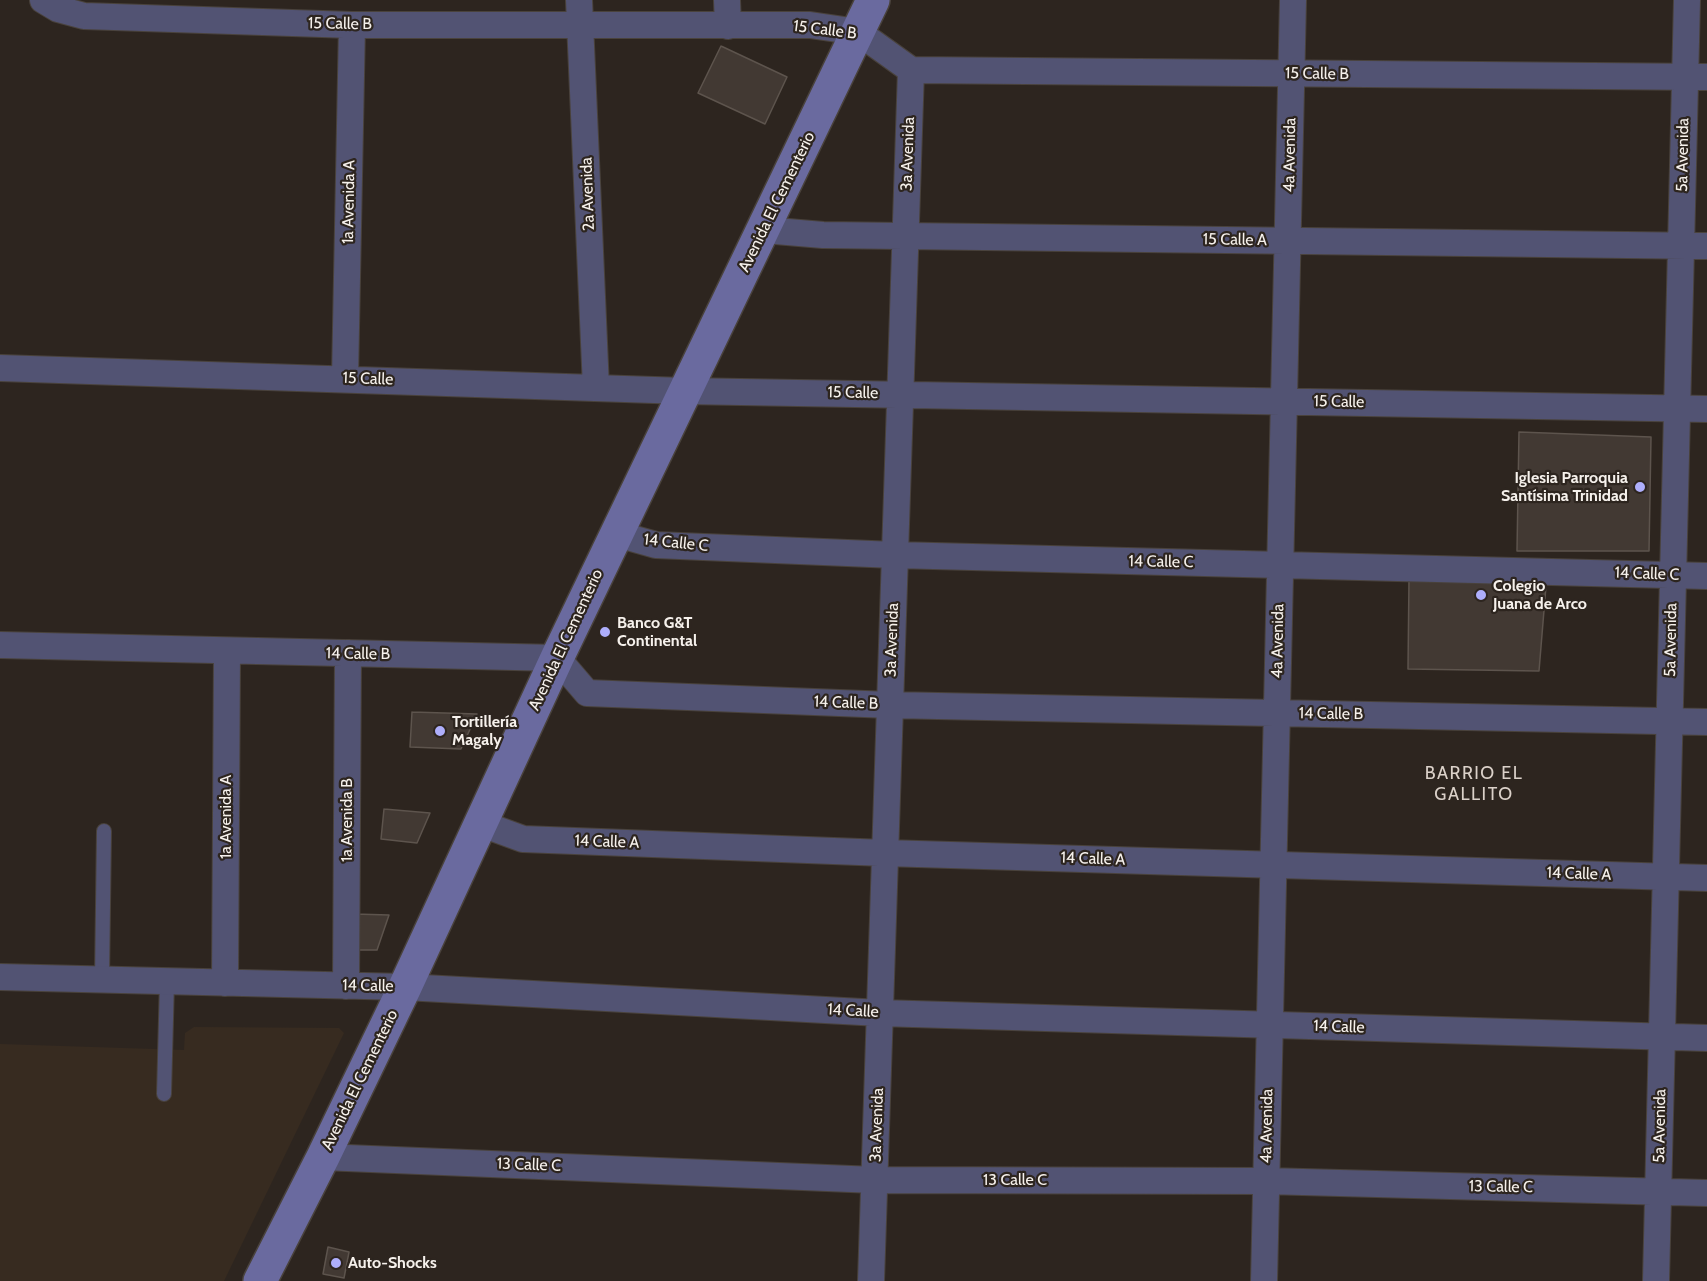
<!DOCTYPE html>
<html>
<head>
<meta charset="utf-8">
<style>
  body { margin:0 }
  canvas { display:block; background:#2d251f }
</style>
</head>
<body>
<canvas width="1707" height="1281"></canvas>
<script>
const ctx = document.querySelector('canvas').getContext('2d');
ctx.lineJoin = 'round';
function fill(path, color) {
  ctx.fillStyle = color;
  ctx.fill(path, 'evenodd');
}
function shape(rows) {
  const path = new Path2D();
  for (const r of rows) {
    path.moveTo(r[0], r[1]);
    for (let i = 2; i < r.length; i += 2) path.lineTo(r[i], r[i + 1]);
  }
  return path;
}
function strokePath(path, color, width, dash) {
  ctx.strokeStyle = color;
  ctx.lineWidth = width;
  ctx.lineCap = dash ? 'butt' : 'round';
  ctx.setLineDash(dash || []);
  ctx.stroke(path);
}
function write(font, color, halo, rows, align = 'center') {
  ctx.font = font + ' Cabin,sans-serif';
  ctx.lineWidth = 4.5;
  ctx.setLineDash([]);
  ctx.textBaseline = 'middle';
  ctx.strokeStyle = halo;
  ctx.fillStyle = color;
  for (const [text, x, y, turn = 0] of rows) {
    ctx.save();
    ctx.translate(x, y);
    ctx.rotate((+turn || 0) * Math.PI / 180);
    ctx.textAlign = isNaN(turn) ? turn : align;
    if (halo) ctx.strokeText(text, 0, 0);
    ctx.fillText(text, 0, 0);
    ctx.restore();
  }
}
const built = shape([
  [194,1027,339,1028,344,1033,224,1281,0,1281,0,1044,184,1050,185,1033]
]);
const building = shape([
  [721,46,787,77,765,124,698,93,721,46],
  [1519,432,1651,437,1649,551,1517,551,1519,432],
  [1409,579,1546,586,1539,671,1408,669,1409,579],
  [412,712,477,714,461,749,410,747,412,712],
  [384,809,430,813,417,843,381,839,384,809],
  [354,914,389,915,377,950,352,950,354,914],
  [328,1247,349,1252,344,1278,323,1274,328,1247]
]);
const lane = shape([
  [102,979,104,831],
  [164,1094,167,981]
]);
const street = shape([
  [43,0,58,9,84,16,352,25,810,25,858,32,911,70,1707,77],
  [579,0,596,388],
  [727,0,728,26],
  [764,230,823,235,1707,246],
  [0,368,684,391,1707,409],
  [345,378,352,25],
  [617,534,656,545,895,555,1707,576],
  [0,645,557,658,587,693,890,705,1707,722],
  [482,824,523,839,885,853,1707,878],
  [0,977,405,987,880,1013,1707,1038],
  [225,983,227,651],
  [346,986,348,653],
  [323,1157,875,1180,1266,1181,1707,1193],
  [871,1281,911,70],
  [1264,1281,1293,0],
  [1656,1281,1687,0]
]);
const secondary = shape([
  [260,1281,323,1157,405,987,557,658,873,0]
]);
const markers = [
  [1640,487,6,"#aeaefb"],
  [1481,595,6,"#aeaefb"],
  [605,632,6,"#aeaefb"],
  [440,731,6,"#aeaefb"],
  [336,1263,6,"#aeaefb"]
];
const streetNames = [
  ["15 Calle B",340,24,1],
  ["15 Calle B",825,30,7],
  ["15 Calle B",1317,74,1],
  ["3a Avenida",908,154,-88],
  ["4a Avenida",1290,155,-89],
  ["5a Avenida",1683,155,-89],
  ["2a Avenida",588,194,-92],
  ["1a Avenida A",349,202,-89],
  ["Avenida El Cementerio",777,202,-64],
  ["15 Calle A",1235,240,1],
  ["15 Calle",368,379,2],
  ["15 Calle",853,393,1],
  ["15 Calle",1339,402,1],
  ["14 Calle C",676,543,6],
  ["14 Calle C",1161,562,1],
  ["14 Calle C",1647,574,2],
  ["Avenida El Cementerio",566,640,-65],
  ["3a Avenida",892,640,-88],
  ["5a Avenida",1671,640,-89],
  ["4a Avenida",1278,641,-89],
  ["14 Calle B",358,654,1],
  ["14 Calle B",846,703,2],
  ["14 Calle B",1331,714,1],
  ["1a Avenida A",226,817,-90],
  ["1a Avenida B",347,820,-90],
  ["14 Calle A",607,842,2],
  ["14 Calle A",1093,859,2],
  ["14 Calle A",1579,874,2],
  ["14 Calle",368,986,1],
  ["14 Calle",853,1011,3],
  ["14 Calle",1339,1027,2],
  ["Avenida El Cementerio",360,1080,-64],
  ["3a Avenida",877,1125,-88],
  ["4a Avenida",1267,1126,-89],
  ["5a Avenida",1660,1126,-89],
  ["13 Calle C",529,1165,2],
  ["13 Calle C",1015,1180],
  ["13 Calle C",1501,1187,1]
];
const poiNames = [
  ["Iglesia Parroquia",1628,478,"right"],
  ["Santísima Trinidad",1628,496,"right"],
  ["Colegio",1493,586],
  ["Juana de Arco",1493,604],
  ["Banco G&T",617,623],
  ["Continental",617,641],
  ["Tortillería",452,722],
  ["Magaly",452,740],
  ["Auto-Shocks",348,1263]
];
const neighbourhoodNames = [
  ["BARRIO EL",1474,774],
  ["GALLITO",1474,795]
];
fill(built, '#372b20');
fill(building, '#423933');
strokePath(building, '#5d544d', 1.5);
strokePath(lane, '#49423c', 16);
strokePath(street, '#49423c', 28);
strokePath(secondary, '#49423c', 36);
strokePath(lane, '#525373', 14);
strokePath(street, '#525373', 26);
strokePath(secondary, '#6a6a9f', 33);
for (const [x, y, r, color] of markers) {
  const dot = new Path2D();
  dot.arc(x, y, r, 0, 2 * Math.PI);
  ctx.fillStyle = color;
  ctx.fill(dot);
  strokePath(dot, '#2d251f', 2);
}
write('16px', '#f6f1ec', '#2d251f', streetNames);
write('bold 16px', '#f6f1ec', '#2d251f', poiNames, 'left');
ctx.letterSpacing = '1.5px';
write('18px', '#dbd1c9', '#2d251f', neighbourhoodNames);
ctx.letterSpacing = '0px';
</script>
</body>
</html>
